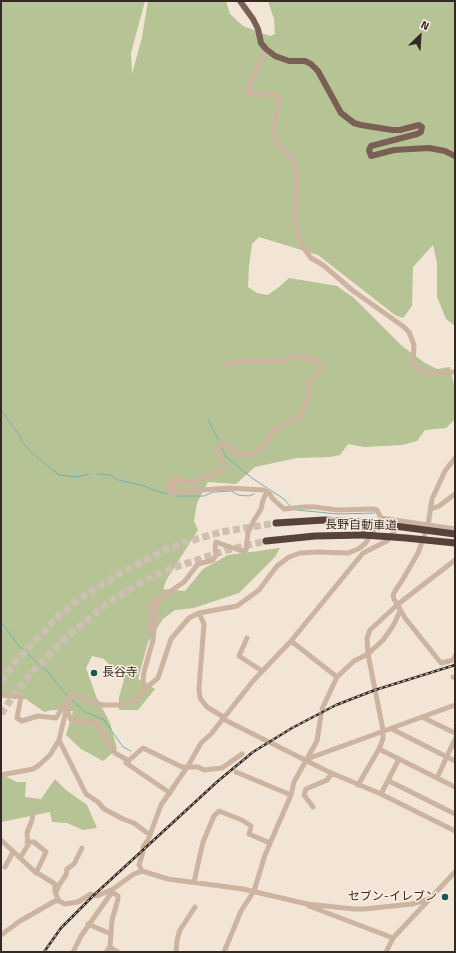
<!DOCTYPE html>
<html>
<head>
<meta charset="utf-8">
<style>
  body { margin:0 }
  #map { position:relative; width:456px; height:953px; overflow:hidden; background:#f3e5d6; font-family:"Titillium Web",sans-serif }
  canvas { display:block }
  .frame { position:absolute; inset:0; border:2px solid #352924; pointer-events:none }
  .north { position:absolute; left:400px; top:16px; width:40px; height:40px; -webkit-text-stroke:3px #fbefe2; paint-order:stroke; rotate:25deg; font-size:11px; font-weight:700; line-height:16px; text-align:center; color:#352924 }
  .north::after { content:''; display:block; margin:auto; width:14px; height:18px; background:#352924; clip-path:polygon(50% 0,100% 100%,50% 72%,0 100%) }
</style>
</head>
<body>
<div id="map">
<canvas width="456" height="953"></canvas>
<div class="frame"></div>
<div class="north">N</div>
</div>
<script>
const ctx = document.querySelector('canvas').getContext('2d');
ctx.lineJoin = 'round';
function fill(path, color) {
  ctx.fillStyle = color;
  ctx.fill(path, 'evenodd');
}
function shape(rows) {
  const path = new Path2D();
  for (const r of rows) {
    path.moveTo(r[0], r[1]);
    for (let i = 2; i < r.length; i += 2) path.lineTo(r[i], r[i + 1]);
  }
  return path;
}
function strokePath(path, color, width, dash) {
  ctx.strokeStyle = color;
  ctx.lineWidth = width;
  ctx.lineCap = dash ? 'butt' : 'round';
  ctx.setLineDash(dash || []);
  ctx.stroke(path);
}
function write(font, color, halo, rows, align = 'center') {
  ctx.font = font + ' "Titillium Web","Noto Sans JP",sans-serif';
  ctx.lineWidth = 3;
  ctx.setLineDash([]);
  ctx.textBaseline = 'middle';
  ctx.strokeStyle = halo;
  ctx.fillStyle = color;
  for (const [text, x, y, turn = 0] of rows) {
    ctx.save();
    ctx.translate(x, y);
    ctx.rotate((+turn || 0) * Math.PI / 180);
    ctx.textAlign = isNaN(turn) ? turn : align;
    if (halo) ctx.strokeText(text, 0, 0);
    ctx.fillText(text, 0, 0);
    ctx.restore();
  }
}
const green = shape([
  [1,1,145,1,131,53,132,74,142,37,148,1,226,1,230,14,243,26,270,36,275,34,274,19,268,1,455,1,455,326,446,319,437,297,437,263,433,245,413,267,412,306,403,318,395,315,318,255,259,237,252,244,249,266,248,287,257,293,268,295,279,287,289,278,337,286,354,298,402,346,425,363,437,369,450,367,455,389,455,419,446,428,425,430,417,441,402,445,364,447,348,444,340,455,330,457,297,458,255,467,236,484,208,482,197,503,194,521,198,530,167,579,163,589,185,591,203,569,228,555,280,548,275,557,239,593,194,608,175,610,163,619,148,642,138,679,155,689,138,710,119,710,119,697,124,680,104,659,92,656,86,668,96,696,110,723,117,749,103,761,81,749,66,735,73,711,52,710,44,712,26,699,1,697],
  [1,774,17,782,26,782,25,797,41,799,55,779,66,790,87,805,97,828,83,830,67,823,52,822,50,812,1,822]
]);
const stream = shape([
  [1,410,20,436,22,442,32,453,59,475,76,477,89,474],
  [208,419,219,441],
  [222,448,226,457,252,478,284,499,290,506],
  [97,474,110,475,118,480,145,486,153,490,168,494],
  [177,496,204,496,213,492,232,491,238,495,249,496,254,494],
  [297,510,338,514,375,513],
  [1,622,19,646,49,673,67,696],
  [72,700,85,712,104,720,123,747,131,751]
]);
const highwayTunnel = shape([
  [1,681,17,660,59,616,78,600,119,574,162,551,183,543,221,532,276,523],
  [1,714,18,689,34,670,69,635,108,603,147,579,167,570,227,550,266,541]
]);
const minor = shape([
  [266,49,247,91,251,94,277,95,279,97,273,134,278,144,292,158,295,166,297,176,295,220,297,233,303,247,311,258,323,265,352,290,404,327,409,332,414,345,413,363,417,369,427,373,455,372],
  [223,365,236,362,277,361,301,356,314,360,319,363,322,366,308,384,310,395,300,417,275,429,269,436,261,449,248,455,239,454,226,445,221,444,219,446,217,452,221,456,223,462,223,470,194,482,188,483,177,480,173,486,173,488,179,492,190,491,228,488,264,490,270,494,272,498,284,509,304,507,315,507,337,510,373,509,377,510,381,518,455,529],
  [455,458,445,471,432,499,428,525,418,553,403,579,395,591,393,595,394,599,405,618,441,663,453,660,455,656],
  [173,495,167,490,168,487,170,482,173,479,179,479],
  [431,509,439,506,455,494],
  [199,613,204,624,199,688,200,698,207,707,222,716,223,719],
  [149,630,152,618,152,604,155,599,159,599],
  [247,638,239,656,262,671],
  [291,641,337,677],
  [453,677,455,678],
  [146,688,143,681,144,672,153,640,156,608,159,599,184,582,198,564,213,560,216,555,215,546,216,542,239,550,245,551,246,550,248,533,253,522,261,509,263,500,267,492],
  [1,695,21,697,17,718,22,721,38,716,56,718,64,705,66,707,71,720,96,723,115,753,129,761],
  [322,709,337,677,354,661,368,654,383,640,393,626,400,611],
  [422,717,455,733],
  [223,719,329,772,381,794,455,831],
  [392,729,455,761],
  [59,740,86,794,98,802,104,809,123,819,134,823,150,835],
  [379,749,455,787],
  [307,759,455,705],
  [236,772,291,795],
  [1,775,33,769,38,766,50,755,59,740,69,698,73,695,77,695,88,701,103,705,122,705,136,700,146,688,158,678,171,639,189,618,199,613,237,606,259,590,277,566,289,557,300,553,317,552,348,553,358,549,365,544,378,523],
  [437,778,455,739],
  [389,781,455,814],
  [358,785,379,749,383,739,383,730,368,654,367,638,370,630,397,605,455,560],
  [170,793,126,763,143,748,182,767,198,767,204,770,222,768,242,754],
  [381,794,399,759],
  [313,807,304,795,306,789,327,780,332,773],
  [1,840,34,871,55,884,55,892,59,901],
  [27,842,34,842,46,852,36,873],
  [20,858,28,845,27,833,32,820,33,812],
  [5,867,13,852],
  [142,871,139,865,143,852,143,847,148,840,161,805,188,766,201,743,211,734,253,681,291,641,363,553,387,541,399,525],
  [194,882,203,842,214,816,219,811,242,820,251,826,249,834,270,843],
  [56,892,59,885,66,875,67,869,74,864,82,848],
  [307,904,309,906,393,938],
  [88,924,111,934],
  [1,935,20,921,55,901,59,901,65,904,78,902,91,894,97,896,113,889,134,874,142,871,168,879,243,889,307,904,354,909,364,909,412,904,429,899],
  [110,947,118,952],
  [73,952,81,936,112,892,113,889],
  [106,952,110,947,112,920,118,899,118,896,112,892],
  [176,952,177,940,180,930,195,907],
  [224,952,241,911,254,891,265,855,291,795,294,782,317,741,321,715],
  [386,952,393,938,455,872]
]);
const major = shape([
  [240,1,253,19,258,29,261,43,266,49,275,56,289,61,305,61,311,64,318,71,341,113,354,123,361,125,392,130,400,130,419,125,422,127,421,132,417,134,371,146,369,150,371,156,394,150,429,148,445,151,455,156]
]);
const highway = shape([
  [276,523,324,520,372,523],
  [266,541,315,536,364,535]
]);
const rail = shape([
  [44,952,61,928,94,895,218,781,253,752,292,728,336,705,375,690,455,665]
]);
const highwayBridge = shape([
  [372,523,455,534],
  [364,535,406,538,455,543]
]);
const markers = [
  [94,673,4,"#16575a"],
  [445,897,4,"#16575a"]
];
const streetNames = [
  ["長野自動車道",361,526,1]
];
const poiNames = [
  ["長谷寺",102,673],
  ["セブン-イレブン",437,897,"right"]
];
fill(green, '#b5c395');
strokePath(stream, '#72b1b3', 1);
strokePath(highwayTunnel, '#cdbfb2', 7, [7, 3.5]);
strokePath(minor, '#ccb4a1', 5);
strokePath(major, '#795f54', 6);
strokePath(highway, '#57433b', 7);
strokePath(rail, '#352924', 2.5);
strokePath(rail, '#fbefe2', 1, [3]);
strokePath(highwayBridge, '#57433b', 7);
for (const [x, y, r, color] of markers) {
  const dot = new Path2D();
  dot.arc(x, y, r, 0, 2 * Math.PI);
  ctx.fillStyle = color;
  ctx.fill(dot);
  strokePath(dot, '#fbefe2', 1.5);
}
write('12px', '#352924', '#fbefe2', streetNames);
write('12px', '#352924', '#fbefe2', poiNames, 'left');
</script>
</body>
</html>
